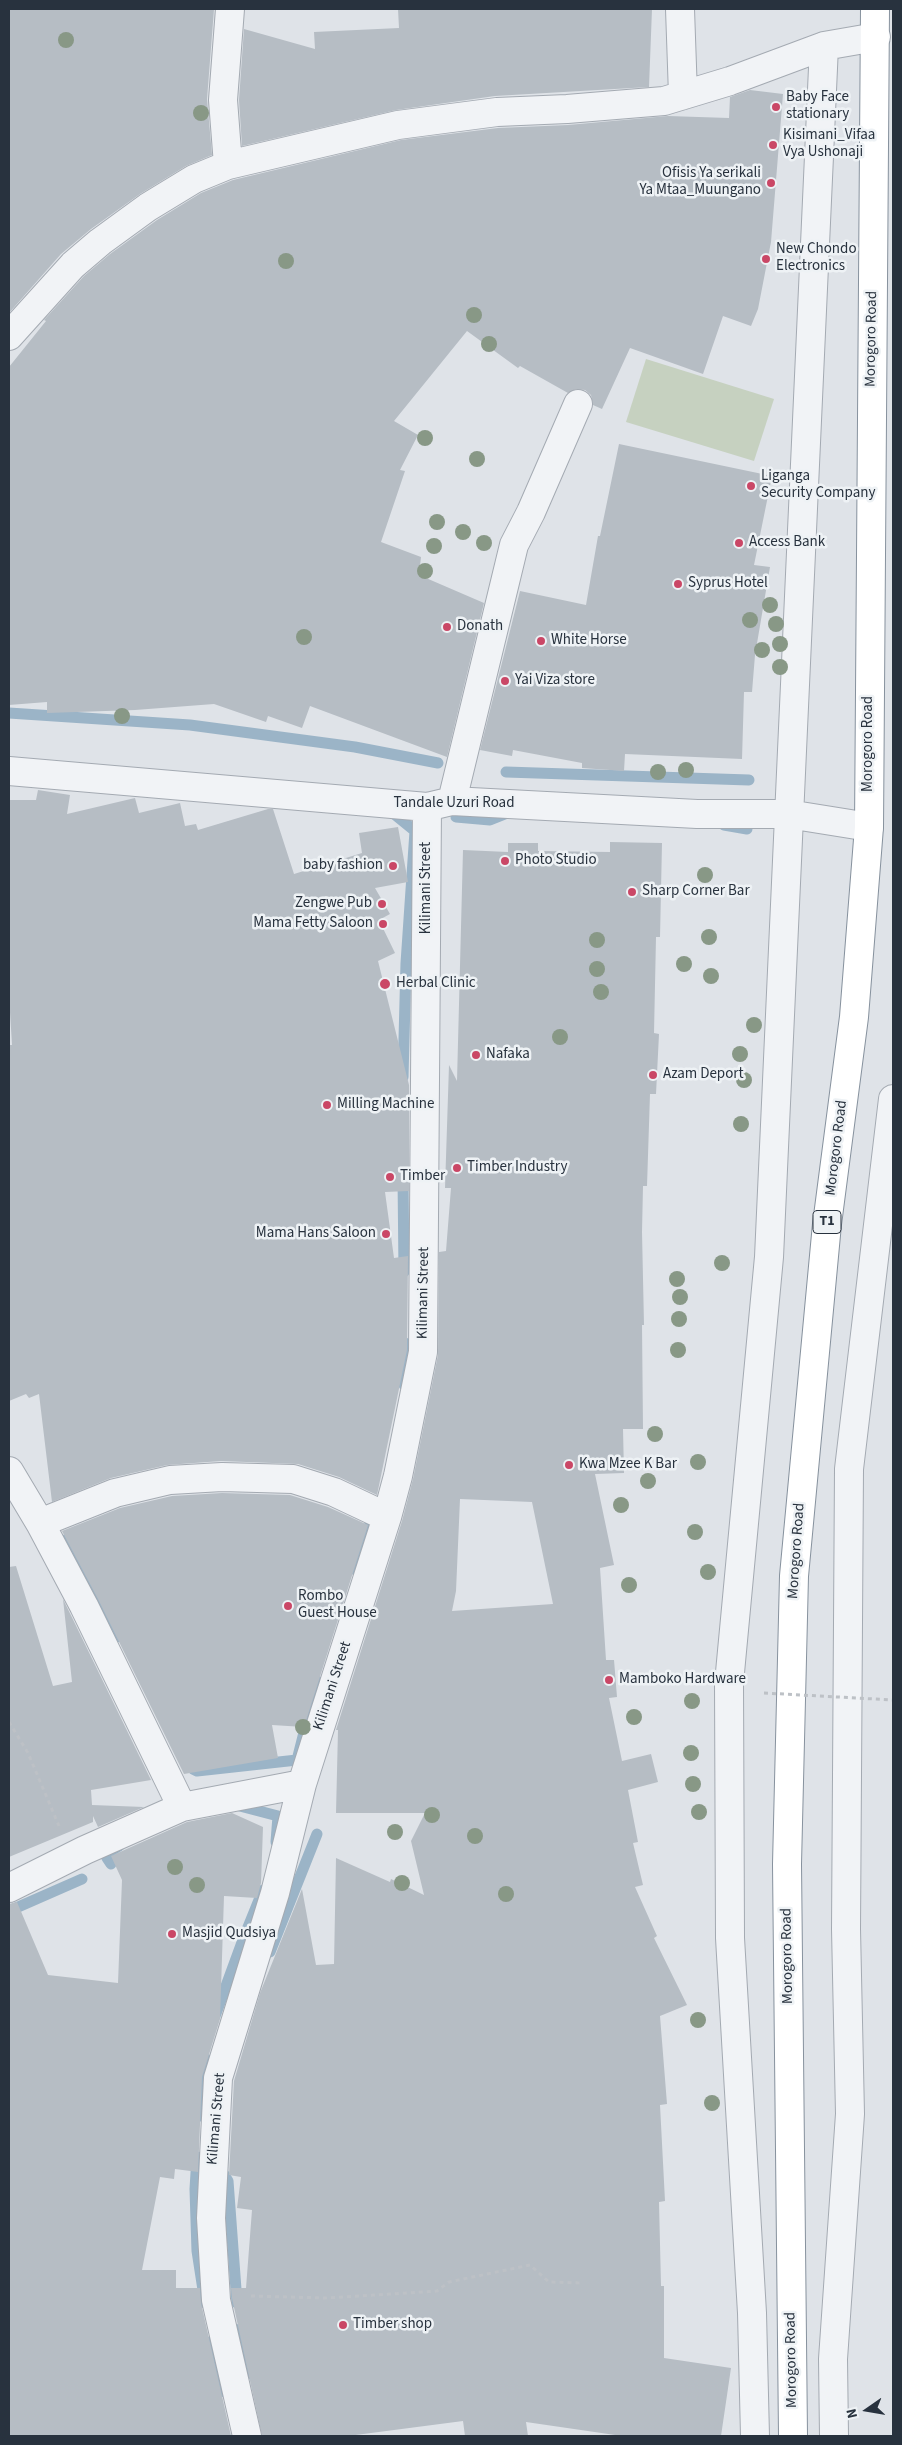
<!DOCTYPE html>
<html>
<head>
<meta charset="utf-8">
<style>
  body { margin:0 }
  #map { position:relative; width:902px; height:2445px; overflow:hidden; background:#dfe3e8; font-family:"Source Sans 3",sans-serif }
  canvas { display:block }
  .frame { position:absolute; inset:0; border:10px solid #28323e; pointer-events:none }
  .north { position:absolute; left:842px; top:2385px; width:50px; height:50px; -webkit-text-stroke:4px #eef2f5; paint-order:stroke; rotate:257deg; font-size:14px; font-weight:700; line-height:20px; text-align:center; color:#28323e }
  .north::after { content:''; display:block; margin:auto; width:18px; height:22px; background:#28323e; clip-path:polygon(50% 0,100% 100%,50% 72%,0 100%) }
</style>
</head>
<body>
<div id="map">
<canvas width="902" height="2445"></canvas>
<div class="frame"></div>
<div class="north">N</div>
</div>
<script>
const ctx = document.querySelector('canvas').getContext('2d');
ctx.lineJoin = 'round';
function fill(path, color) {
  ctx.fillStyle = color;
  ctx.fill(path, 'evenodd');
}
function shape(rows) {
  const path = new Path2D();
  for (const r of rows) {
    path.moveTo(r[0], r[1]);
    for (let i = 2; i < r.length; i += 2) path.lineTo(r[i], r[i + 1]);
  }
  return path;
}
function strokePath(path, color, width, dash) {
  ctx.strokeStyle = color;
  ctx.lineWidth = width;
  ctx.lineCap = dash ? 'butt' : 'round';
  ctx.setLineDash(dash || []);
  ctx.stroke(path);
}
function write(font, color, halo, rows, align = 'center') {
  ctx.font = font + ' "Source Sans 3",sans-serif';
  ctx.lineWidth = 5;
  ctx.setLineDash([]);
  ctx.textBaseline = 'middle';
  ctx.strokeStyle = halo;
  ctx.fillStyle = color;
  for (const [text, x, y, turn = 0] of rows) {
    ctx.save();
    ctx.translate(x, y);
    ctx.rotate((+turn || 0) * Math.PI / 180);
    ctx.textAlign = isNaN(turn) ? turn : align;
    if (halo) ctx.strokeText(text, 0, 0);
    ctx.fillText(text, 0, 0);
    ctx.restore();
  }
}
const green = shape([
  [646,359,774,399,754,461,626,422]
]);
const stream = shape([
  [9,713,190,725,355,747,438,763],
  [506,772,749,780],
  [388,809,415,831,406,963,403,1077],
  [456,817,490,820,510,812],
  [724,825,747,829],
  [403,1176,404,1272],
  [404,1385,405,1343],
  [65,1540,117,1637],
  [353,1569,375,1511],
  [193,1769,197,1771,297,1760,317,1681],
  [236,1805,278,1816,276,1842],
  [111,1864,107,1858,109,1852,119,1846],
  [9,1911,82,1879],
  [270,1952,317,1834],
  [215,2016,244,1937,263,1890],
  [200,2116,205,2058],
  [197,2157,195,2189,197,2251,205,2303],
  [222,2166,222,2171,228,2181,237,2303],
  [240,2329,246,2375],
  [212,2341,220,2392]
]);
const building = shape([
  [9,9,214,9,207,99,212,155,186,166,140,194,91,229,61,254,9,313],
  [398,9,652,9,649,87,495,96,396,110,242,146,239,100,244,29,315,49,314,32,399,28],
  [750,90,783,94,771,242,758,309,751,326,723,316,703,374,630,348,602,409,593,405,591,395,585,390,576,389,568,393,520,366,518,368,467,331,394,421,418,435,400,470,405,471,381,542,421,557,419,575,484,603,447,757,310,706,302,728,268,716,266,722,214,704,135,710,47,713,47,702,9,705,9,367,46,321,44,320,84,276,110,254,157,220,201,193,233,180,401,140,498,128,568,125,668,116,729,118,730,97],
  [619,444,772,476,754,565,770,567,755,655,752,692,744,692,742,759,625,754,624,771,582,768,582,763,513,750,512,756,480,750,520,591,586,605,598,536,600,536],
  [38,790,70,795,67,814,135,798,139,813,180,803,185,826,196,824,198,830,268,809,273,809,294,874,362,853,359,833,398,827,408,882,375,888,390,914,379,920,395,953,378,961,409,1085,409,1191,385,1192,394,1258,408,1256,407,1350,377,1495,339,1477,298,1464,221,1461,167,1465,111,1478,52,1502,39,1394,29,1398,26,1394,9,1401,9,1045,12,1045,9,996,9,800,36,800],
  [610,842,662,843,660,937,656,937,654,1033,659,1034,656,1094,650,1094,647,1186,643,1186,642,1232,644,1325,642,1325,643,1429,623,1429,624,1473,595,1474,614,1565,600,1568,606,1660,614,1660,617,1697,609,1698,622,1761,651,1754,658,1782,628,1790,638,1842,633,1843,643,1885,635,1887,657,1936,654,1938,687,2005,660,2016,667,2104,660,2105,665,2201,659,2202,661,2286,664,2286,664,2358,731,2368,721,2436,622,2436,526,2422,528,2436,465,2436,463,2421,348,2436,262,2436,232,2298,231,2288,246,2288,252,2210,237,2208,241,2177,229,2175,234,2081,260,1993,302,1889,316,1965,334,1964,336,1858,390,1882,391,1879,424,1895,411,1841,425,1813,336,1813,338,1730,336,1730,402,1521,413,1479,438,1355,439,1252,446,1251,451,1188,445,1188,449,1065,457,1081,463,850,508,852,508,843,538,843,538,851,610,852],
  [460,1499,532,1502,553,1604,452,1611,456,1591],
  [222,1493,290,1495,328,1507,368,1525,304,1727,272,1725,278,1758,184,1774,98,1599,62,1531,120,1508,172,1496],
  [16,1566,53,1686,72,1682,63,1599,151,1780,91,1790,92,1805,144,1807,98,1827,93,1816,93,1822,9,1857,9,1567],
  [232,1813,263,1827,261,1883,257,1898,224,1896,220,2019,202,2077,198,2172,175,2169,174,2179,160,2177,142,2270,176,2270,176,2288,200,2288,201,2303,231,2436,9,2436,9,1904,17,1902,48,1975,118,1983,122,1880,111,1856,187,1822]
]);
const path = shape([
  [9,1722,28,1753,59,1826],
  [251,2296,325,2298,437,2291,449,2282,530,2265,549,2282,581,2283]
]);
const minor = shape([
  [680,9,683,95],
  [228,165,223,100,230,9],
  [9,336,73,265,100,242,148,207,194,179,228,165,398,125,497,112,567,109,664,101,730,81,824,46,876,37],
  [9,771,427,807,452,801,697,814,788,814,869,827],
  [452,801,514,545,531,512,578,404],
  [9,1471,40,1523,84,1606,182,1807],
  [40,1523,115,1493,170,1480,222,1477,293,1479,334,1492,387,1517],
  [9,1888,85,1850,182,1807,302,1784],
  [247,2436,216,2300,211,2218,218,2078,275,1893,302,1784,387,1517,398,1476,423,1352,427,807],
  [755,2436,752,2313,730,1938,729,1683,769,1257,824,46],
  [834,2436,833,2359,850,2114,846,1929,849,1469,893,1099]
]);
const highway = shape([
  [793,2436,787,1864,794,1576,827,1224,854,1017,869,827,875,9]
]);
const pathBridge = shape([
  [764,1693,893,1700]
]);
const trees = [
  [66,40],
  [201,113],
  [286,261],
  [474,315],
  [489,344],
  [425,438],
  [477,459],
  [437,522],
  [463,532],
  [484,543],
  [434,546],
  [425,571],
  [770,605],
  [750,620],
  [776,624],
  [304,637],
  [780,644],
  [762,650],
  [780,667],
  [122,716],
  [686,770],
  [658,772],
  [705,875],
  [709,937],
  [597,940],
  [684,964],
  [597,969],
  [711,976],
  [601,992],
  [754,1025],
  [560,1037],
  [740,1054],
  [744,1080],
  [741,1124],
  [722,1263],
  [677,1279],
  [680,1297],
  [679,1319],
  [678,1350],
  [655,1434],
  [698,1462],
  [648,1481],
  [621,1505],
  [695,1532],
  [708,1572],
  [629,1585],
  [692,1701],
  [634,1717],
  [303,1727],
  [691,1753],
  [693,1784],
  [699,1812],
  [432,1815],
  [395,1832],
  [475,1836],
  [175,1867],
  [402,1883],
  [197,1885],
  [506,1894],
  [698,2020],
  [712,2103]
];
const markers = [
  [776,107,5,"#ca4766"],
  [773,145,5,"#ca4766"],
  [771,183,5,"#ca4766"],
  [766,259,5,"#ca4766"],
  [751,486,5,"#ca4766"],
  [739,543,5,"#ca4766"],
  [678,584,5,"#ca4766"],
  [447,627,5,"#ca4766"],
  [541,641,5,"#ca4766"],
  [505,681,5,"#ca4766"],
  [505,861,5,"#ca4766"],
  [393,866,5,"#ca4766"],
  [632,892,5,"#ca4766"],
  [382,904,5,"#ca4766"],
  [383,924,5,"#ca4766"],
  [385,984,6,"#ca4766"],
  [476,1055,5,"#ca4766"],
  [653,1075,5,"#ca4766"],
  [327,1105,5,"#ca4766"],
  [457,1168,5,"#ca4766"],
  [390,1177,5,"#ca4766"],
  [386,1234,5,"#ca4766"],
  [569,1465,5,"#ca4766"],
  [288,1606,5,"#ca4766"],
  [609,1680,5,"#ca4766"],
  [172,1934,5,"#ca4766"],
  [343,2325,5,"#ca4766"]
];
const shields = [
  [827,1222,28]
];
const shieldNames = [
  ["T1",827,1222]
];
const poiNames = [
  ["Baby Face",786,98],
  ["stationary",786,115],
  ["Kisimani_Vifaa",783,136],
  ["Vya Ushonaji",783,153],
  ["Ofisis Ya serikali",761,174,"right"],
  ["Ya Mtaa_Muungano",761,191,"right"],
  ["New Chondo",776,250],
  ["Electronics",776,267],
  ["Liganga",761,477],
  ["Security Company",761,494],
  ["Access Bank",749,543],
  ["Syprus Hotel",688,584],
  ["Donath",457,627],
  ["White Horse",551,641],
  ["Yai Viza store",515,681],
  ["Photo Studio",515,861],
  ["baby fashion",383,866,"right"],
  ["Sharp Corner Bar",642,892],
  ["Zengwe Pub",372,904,"right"],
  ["Mama Fetty Saloon",373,924,"right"],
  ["Herbal Clinic",396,984],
  ["Nafaka",486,1055],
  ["Azam Deport",663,1075],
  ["Milling Machine",337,1105],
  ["Timber Industry",467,1168],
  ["Timber",400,1177],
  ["Mama Hans Saloon",376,1234,"right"],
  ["Kwa Mzee K Bar",579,1465],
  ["Rombo",298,1597],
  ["Guest House",298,1614],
  ["Mamboko Hardware",619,1680],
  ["Masjid Qudsiya",182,1934],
  ["Timber shop",353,2325]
];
const streetNames = [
  ["Morogoro Road",872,339,-89],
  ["Morogoro Road",869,744,-90],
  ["Tandale Uzuri Road",454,804],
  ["Kilimani Street",427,888,-90],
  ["Morogoro Road",837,1148,-83],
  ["Kilimani Street",424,1293,-89],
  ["Morogoro Road",797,1551,-86],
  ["Kilimani Street",333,1686,-72],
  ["Morogoro Road",788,1956,-91],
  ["Kilimani Street",217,2119,-85],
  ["Morogoro Road",792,2360,-91]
];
fill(green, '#c6d1c0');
strokePath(stream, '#9bb4c7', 11);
fill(building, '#b6bdc4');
strokePath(minor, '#a4aab2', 30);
strokePath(highway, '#87929e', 30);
strokePath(path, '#bdc1c6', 3, [4, 4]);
strokePath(minor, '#f1f3f6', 28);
strokePath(highway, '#fff', 28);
strokePath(pathBridge, '#bdc1c6', 3, [4, 4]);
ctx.fillStyle = '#889886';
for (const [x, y] of trees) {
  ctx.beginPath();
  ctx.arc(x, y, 8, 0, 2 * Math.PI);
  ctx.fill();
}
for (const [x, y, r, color] of markers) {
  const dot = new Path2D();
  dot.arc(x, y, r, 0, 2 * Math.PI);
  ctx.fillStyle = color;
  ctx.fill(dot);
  strokePath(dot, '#eef2f5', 2);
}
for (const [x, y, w] of shields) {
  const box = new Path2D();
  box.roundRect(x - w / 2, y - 11.5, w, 23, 4);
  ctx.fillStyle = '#eef2f5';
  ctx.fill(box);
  strokePath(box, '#28323e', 1);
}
write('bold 14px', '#28323e', null, shieldNames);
write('15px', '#28323e', '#eef2f5', poiNames, 'left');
write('15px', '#28323e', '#eef2f5', streetNames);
</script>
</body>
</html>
